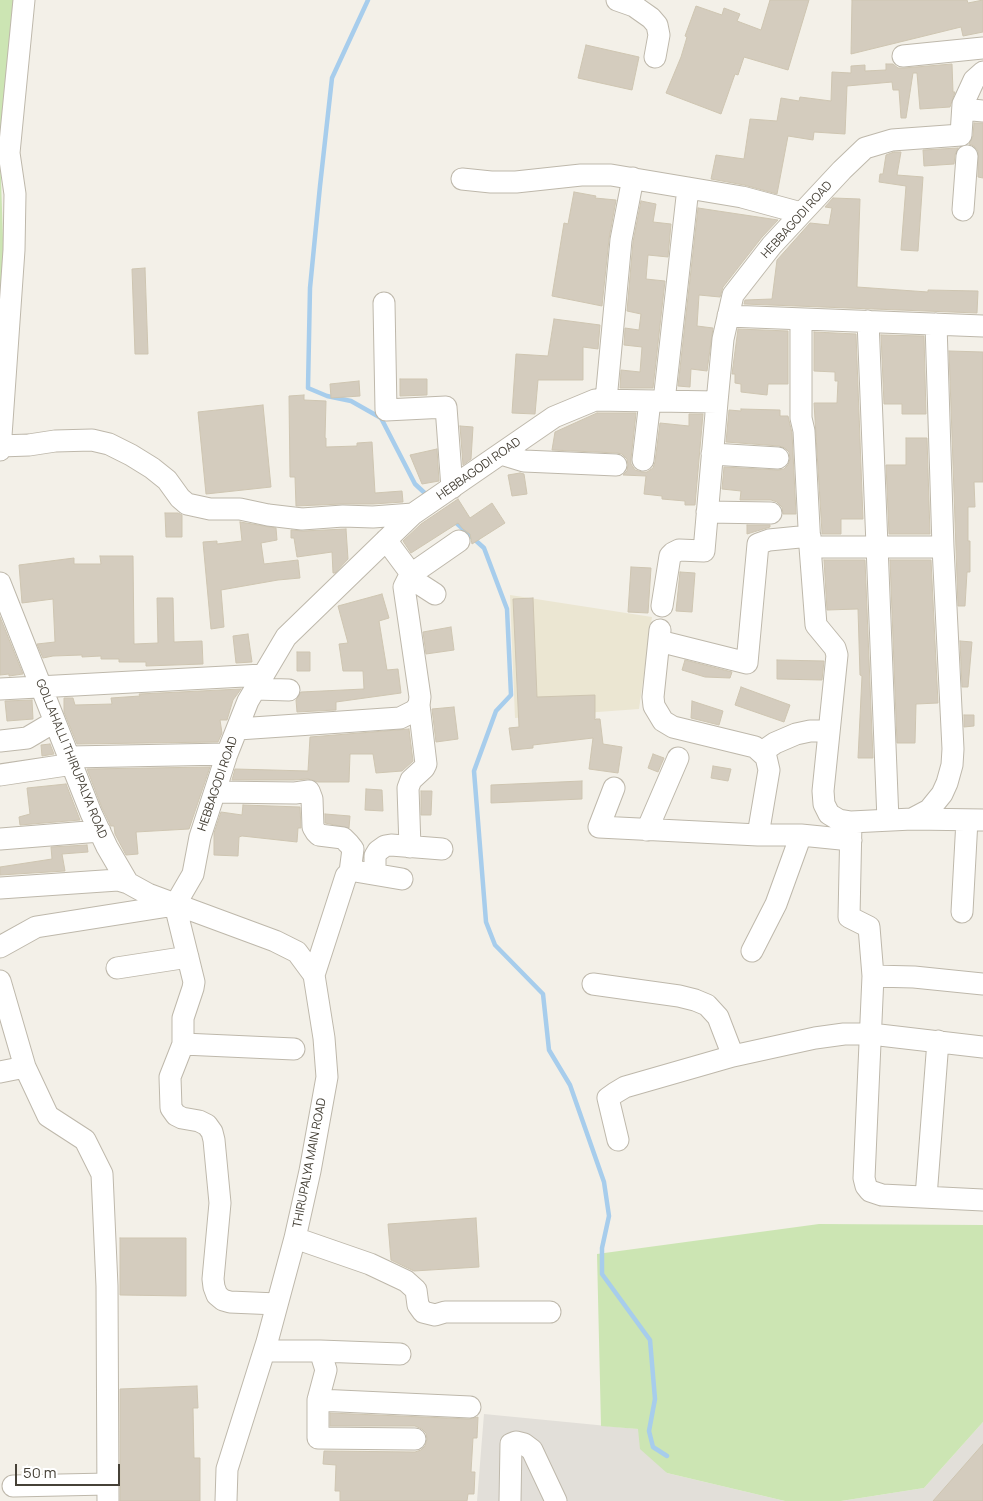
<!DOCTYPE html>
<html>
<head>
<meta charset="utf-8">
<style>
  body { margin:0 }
  #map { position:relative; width:983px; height:1501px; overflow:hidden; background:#f3f0e8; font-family:Manrope,sans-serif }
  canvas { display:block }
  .scale { position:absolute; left:15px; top:1464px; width:105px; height:22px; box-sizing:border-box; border:2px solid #464137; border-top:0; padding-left:6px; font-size:15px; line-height:18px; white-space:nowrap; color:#464137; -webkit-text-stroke:4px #fff; paint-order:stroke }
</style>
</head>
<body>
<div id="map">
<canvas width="983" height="1501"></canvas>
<div class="scale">50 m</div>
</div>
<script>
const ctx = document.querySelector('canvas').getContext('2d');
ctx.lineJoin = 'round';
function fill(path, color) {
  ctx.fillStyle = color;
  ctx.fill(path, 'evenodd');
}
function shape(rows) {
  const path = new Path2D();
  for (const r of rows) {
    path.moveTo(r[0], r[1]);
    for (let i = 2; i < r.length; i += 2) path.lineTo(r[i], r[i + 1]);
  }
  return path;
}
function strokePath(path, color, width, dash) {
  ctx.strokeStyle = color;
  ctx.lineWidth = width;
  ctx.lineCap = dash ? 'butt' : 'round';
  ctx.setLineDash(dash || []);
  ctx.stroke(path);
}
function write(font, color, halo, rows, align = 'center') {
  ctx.font = font + ' Manrope,sans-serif';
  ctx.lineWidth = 4;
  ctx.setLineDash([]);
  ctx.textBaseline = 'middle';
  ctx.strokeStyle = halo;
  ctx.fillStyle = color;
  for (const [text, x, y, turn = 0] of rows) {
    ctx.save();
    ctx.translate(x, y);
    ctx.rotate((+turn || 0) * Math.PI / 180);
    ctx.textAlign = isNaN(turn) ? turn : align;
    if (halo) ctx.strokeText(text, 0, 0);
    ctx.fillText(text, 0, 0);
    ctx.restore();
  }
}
const industrial = shape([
  [484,1414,638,1429,667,1473,785,1501,477,1501],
  [983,1422,983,1501,841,1501,924,1488]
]);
const education = shape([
  [510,595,652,617,639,709,515,718]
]);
const green = shape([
  [0,0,15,0,0,150],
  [0,151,4,267,0,313],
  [819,1224,983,1225,983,1422,924,1488,841,1501,785,1501,667,1473,640,1449,638,1429,601,1426,597,1254]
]);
const stream = shape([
  [368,0,332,78,320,186,310,288,308,388,327,396,351,401,381,418,415,484,429,497],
  [453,520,484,548,507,609,511,695,496,711,474,771,486,922,495,945,543,994,549,1050,570,1085,604,1182,609,1216,602,1248,602,1274,650,1340,655,1399,649,1431,653,1447,667,1456]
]);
const building = shape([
  [770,0,809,0,788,70,744,57,738,75,735,74,721,114,666,93,681,57,687,37,685,36,696,6,722,15,724,8,740,14,737,21,761,30,770,0],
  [852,0,967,0,968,3,983,0,983,32,963,36,961,27,851,54,852,0],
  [586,45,639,57,632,90,578,78,586,45],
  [886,64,893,64,898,68,904,68,952,64,953,92,955,92,950,107,920,109,917,73,913,73,906,118,901,118,899,90,893,90,892,82,847,86,845,134,814,132,813,140,788,136,777,194,744,185,711,179,716,155,744,159,750,119,777,121,781,98,799,101,800,97,831,101,832,72,851,73,851,66,865,65,865,71,886,70,886,64],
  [974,123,983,123,983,178,978,177,978,151,974,146,969,144,973,136,974,123],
  [958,148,955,155,954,164,924,166,923,150,958,148],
  [894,152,901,152,897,175,923,177,918,251,901,250,906,186,879,182,880,174,883,174,886,155,894,152],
  [574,192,596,196,595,198,616,200,609,239,602,306,552,296,564,223,568,224,574,192],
  [833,198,860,199,857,287,928,292,928,290,978,291,977,313,744,304,745,300,772,299,777,260,810,223,829,225,832,208,825,207,833,198],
  [641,201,656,204,653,222,671,224,668,257,648,255,646,279,665,281,653,388,620,388,621,370,640,372,642,347,624,345,625,328,639,330,641,314,627,311,633,242,641,201],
  [698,208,778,220,762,237,723,287,720,297,699,295,697,326,713,328,707,371,691,369,690,387,678,386,698,208],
  [145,268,148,354,135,354,132,269,145,268],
  [554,319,600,325,598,349,583,347,583,380,538,380,535,414,512,413,516,354,548,356,554,319],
  [738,329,788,331,788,384,768,384,767,395,741,392,741,384,735,383,735,374,732,374,738,329],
  [814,332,856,334,863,519,841,519,841,534,822,534,822,533,814,403,837,403,838,381,835,381,835,372,814,371,814,332],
  [881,335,924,336,926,414,902,414,902,404,884,404,881,335],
  [949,351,983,352,983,482,974,482,975,507,968,507,968,541,970,541,970,572,967,572,965,606,958,606,949,351],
  [400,379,427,379,427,395,400,396,400,379],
  [359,381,360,396,331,398,330,384,359,381],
  [304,395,304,400,326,401,325,438,326,438,326,447,357,446,357,443,372,442,375,493,402,491,403,502,373,504,342,504,296,506,295,477,290,477,289,396,304,395],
  [263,405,271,487,206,494,198,412,263,405],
  [741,409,780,410,780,416,788,416,792,433,796,514,783,514,782,507,777,502,771,500,740,500,741,491,722,489,724,467,778,470,784,469,788,465,790,459,789,452,785,448,779,446,726,442,729,410,741,411,741,409],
  [597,413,636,413,631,459,631,464,635,470,642,472,647,472,653,468,655,462,660,423,689,426,689,414,703,414,695,505,685,505,685,501,662,499,662,496,644,494,646,476,623,475,627,471,628,465,627,459,622,454,617,453,552,450,555,432,597,413],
  [460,426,473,427,471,459,463,465,460,426],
  [906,438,927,438,930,534,889,534,886,465,906,465,906,438],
  [437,449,439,481,422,484,410,455,437,449],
  [520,473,524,474,527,494,512,496,508,475,520,473],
  [458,499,470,518,492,503,505,523,472,544,470,534,463,529,458,523,411,553,403,541,421,524,458,499],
  [165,513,178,513,182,515,182,537,166,537,165,513],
  [240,522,276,528,277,540,261,543,264,564,298,560,300,578,278,580,221,590,224,627,211,629,203,542,217,541,217,544,242,541,240,522],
  [747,525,770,525,770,527,747,534,747,525],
  [346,529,348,559,335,573,333,573,332,552,297,557,294,538,291,538,291,530,303,531,346,529],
  [100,556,133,556,134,644,158,643,157,598,173,598,174,642,202,641,203,664,146,666,146,662,119,662,119,659,101,659,101,656,82,657,82,655,53,656,43,658,37,644,55,642,53,599,22,603,19,565,74,558,74,564,101,564,100,556],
  [824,560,865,560,873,758,858,758,862,676,860,675,858,609,827,610,824,560],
  [890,560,931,560,938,703,916,704,915,743,897,743,890,560],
  [631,567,651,568,648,613,628,612,631,567],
  [680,572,695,573,692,612,676,611,680,572],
  [382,594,389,618,379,621,387,670,398,669,401,693,336,702,336,710,297,712,296,700,301,692,364,689,363,671,343,671,339,644,348,643,338,606,382,594],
  [533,598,537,697,595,695,595,720,596,719,600,719,603,744,622,747,618,773,589,769,593,738,533,745,533,748,512,750,509,728,519,727,513,599,533,598],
  [0,617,23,674,9,676,9,674,0,675,0,617],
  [451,627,454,650,426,654,423,632,451,627],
  [248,634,252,662,236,663,233,636,248,634],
  [960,641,972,642,968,687,962,687,960,641],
  [297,652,310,652,310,671,297,671,297,652],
  [685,660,732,672,730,678,705,677,682,670,685,660],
  [777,660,824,661,822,680,777,679,777,660],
  [741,687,790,705,784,722,735,705,741,687],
  [241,689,233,700,227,720,220,720,222,733,218,742,77,744,64,712,64,698,73,698,75,705,112,704,111,698,140,696,139,694,241,689],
  [32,700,33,719,7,721,5,701,32,700],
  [692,701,723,711,719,725,691,718,692,701],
  [454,707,458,739,436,742,432,709,454,707],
  [964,715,974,715,974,726,964,727,964,715],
  [409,729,413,761,402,771,376,773,373,754,350,754,349,782,318,782,308,779,294,780,232,780,235,769,308,771,310,737,409,729],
  [50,744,54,754,42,756,41,745,50,744],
  [653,754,664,758,658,772,648,768,653,754],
  [713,766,731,769,728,781,711,778,713,766],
  [210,767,189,829,136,832,138,854,126,855,115,834,114,826,111,826,102,808,87,769,210,767],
  [582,781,582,799,491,803,491,785,582,781],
  [66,784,80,820,20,825,19,817,30,814,27,788,66,784],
  [366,789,382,790,383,811,365,810,366,789],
  [421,791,432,791,431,815,421,815,421,791],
  [243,805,300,807,301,828,298,828,297,842,242,836,239,837,238,856,214,855,214,833,221,812,242,815,243,805],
  [325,814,350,816,349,828,325,823,325,814],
  [87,845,88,852,62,854,65,871,0,875,0,867,52,859,51,847,87,845],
  [476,1218,479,1267,414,1271,391,1260,388,1224,476,1218],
  [120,1238,186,1238,186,1296,120,1295,120,1238],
  [197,1386,198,1408,193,1408,194,1458,200,1458,200,1501,120,1501,120,1389,197,1386],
  [330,1413,469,1419,478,1417,477,1438,473,1438,471,1472,475,1472,474,1494,468,1494,467,1501,340,1501,340,1491,335,1491,336,1465,323,1464,324,1451,415,1452,421,1450,425,1446,427,1439,426,1433,422,1429,415,1426,330,1426,330,1413],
  [983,1444,983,1501,933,1501,983,1444]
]);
const minor = shape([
  [617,0,634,6,651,18,657,25,659,35,655,57],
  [903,56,983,48],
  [963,104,973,110,983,111],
  [462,179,491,182,516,182,581,175,611,175,742,197,801,213],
  [963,210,967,156],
  [384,303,386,410,446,407,452,488],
  [728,316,983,326],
  [801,319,801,418,804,431,810,547,943,547],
  [868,321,888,820],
  [606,400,621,240,633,178],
  [664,401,688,188],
  [0,446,29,445,55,441,92,440,109,444,131,455,152,468,167,480,180,498,187,504,210,509,240,509,268,515,302,519,343,516,373,517,413,514],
  [0,450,14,250,15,194,9,153,24,0],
  [501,454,524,461,616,465],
  [712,454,778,458],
  [643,460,650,401],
  [707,512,771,513],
  [386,540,418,583,435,594],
  [810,547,816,625,835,648,837,655,823,791,824,804,829,814,839,820,851,822,912,819,929,810,942,794,947,783,952,765,953,749,943,547,936,324],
  [0,583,91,813,107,847,128,883,148,894,275,941,297,952,314,975,324,1038,327,1077,310,1171,295,1238,267,1342,227,1469,226,1501],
  [662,606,670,556,673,553,679,550,704,551,717,402],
  [660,630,653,697,654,706,663,721,673,727,755,747,766,757,769,770,758,835],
  [659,641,747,663,758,544,769,540,810,536],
  [0,689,263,675],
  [255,689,289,690],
  [238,729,400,718,414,711,419,705,420,697,404,587,410,575,459,541],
  [0,741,27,738,54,722],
  [762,752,775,743,796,734,810,731,829,731],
  [70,757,227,754],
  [0,775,73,764],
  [614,788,599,827,758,835,801,835,851,840],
  [216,792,295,793,309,791,312,799,313,827,316,832,319,835,343,838,349,844,353,849,350,872],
  [912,819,983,820],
  [851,822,849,917,869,927,873,976,864,1178,866,1186,870,1191,882,1195,983,1200],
  [647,830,678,758],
  [0,839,100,831],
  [410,847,408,788,411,780,424,768,426,764,419,705],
  [375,874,375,856,378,851,385,846,391,845,442,849],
  [0,888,118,880,128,883],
  [175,905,193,874,200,837,227,754,248,701,286,637,413,514,554,417,595,400,717,402,723,339,733,295,772,245,842,170,865,148,892,140,961,135,963,104,974,80,983,72],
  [175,905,194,982,193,988,183,1018,183,1044,294,1049],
  [962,912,967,820],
  [0,947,36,927,175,905],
  [752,951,776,904,801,835],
  [117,968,188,957],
  [314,975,346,876,350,872,355,871,402,879],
  [873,976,914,977,983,984],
  [0,981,25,1067,48,1116,85,1140,102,1174,107,1286,108,1501],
  [593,984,679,996,695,1000,707,1005,718,1017,733,1056],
  [183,1044,170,1077,171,1108,176,1115,182,1118,199,1121,207,1125,212,1132,214,1140,220,1203,213,1279,214,1287,217,1295,223,1300,230,1302,277,1304],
  [0,1072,25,1067],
  [618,1140,608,1098,615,1093,625,1087,733,1056,815,1038,844,1034,871,1034,983,1047],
  [926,1197,938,1041],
  [295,1238,370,1264,406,1281,416,1290,418,1305,423,1312,435,1315,445,1312,550,1312],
  [265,1351,320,1351,400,1354],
  [320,1351,326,1370,318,1400,318,1438,415,1439],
  [318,1400,470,1407],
  [13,1486,108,1484],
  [510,1501,511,1444,516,1442,524,1444,532,1450,556,1501]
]);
const streetNames = [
  ["HEBBAGODI ROAD",797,220,-48],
  ["HEBBAGODI ROAD",479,469,-35],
  ["GOLLAHALLI THIRUPALYA ROAD",71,759,68],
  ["HEBBAGODI ROAD",218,784,-71],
  ["THIRUPALYA MAIN ROAD",310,1163,-79]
];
fill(industrial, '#e2dfd9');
fill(education, '#ebe6d2');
fill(green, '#cce5b3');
strokePath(stream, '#a7cdec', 4.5);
fill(building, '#d4ccbe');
strokePath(building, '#cec5b1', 1);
strokePath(minor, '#beb8ab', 23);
strokePath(minor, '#fff', 21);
write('12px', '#464137', '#fff', streetNames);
</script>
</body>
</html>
